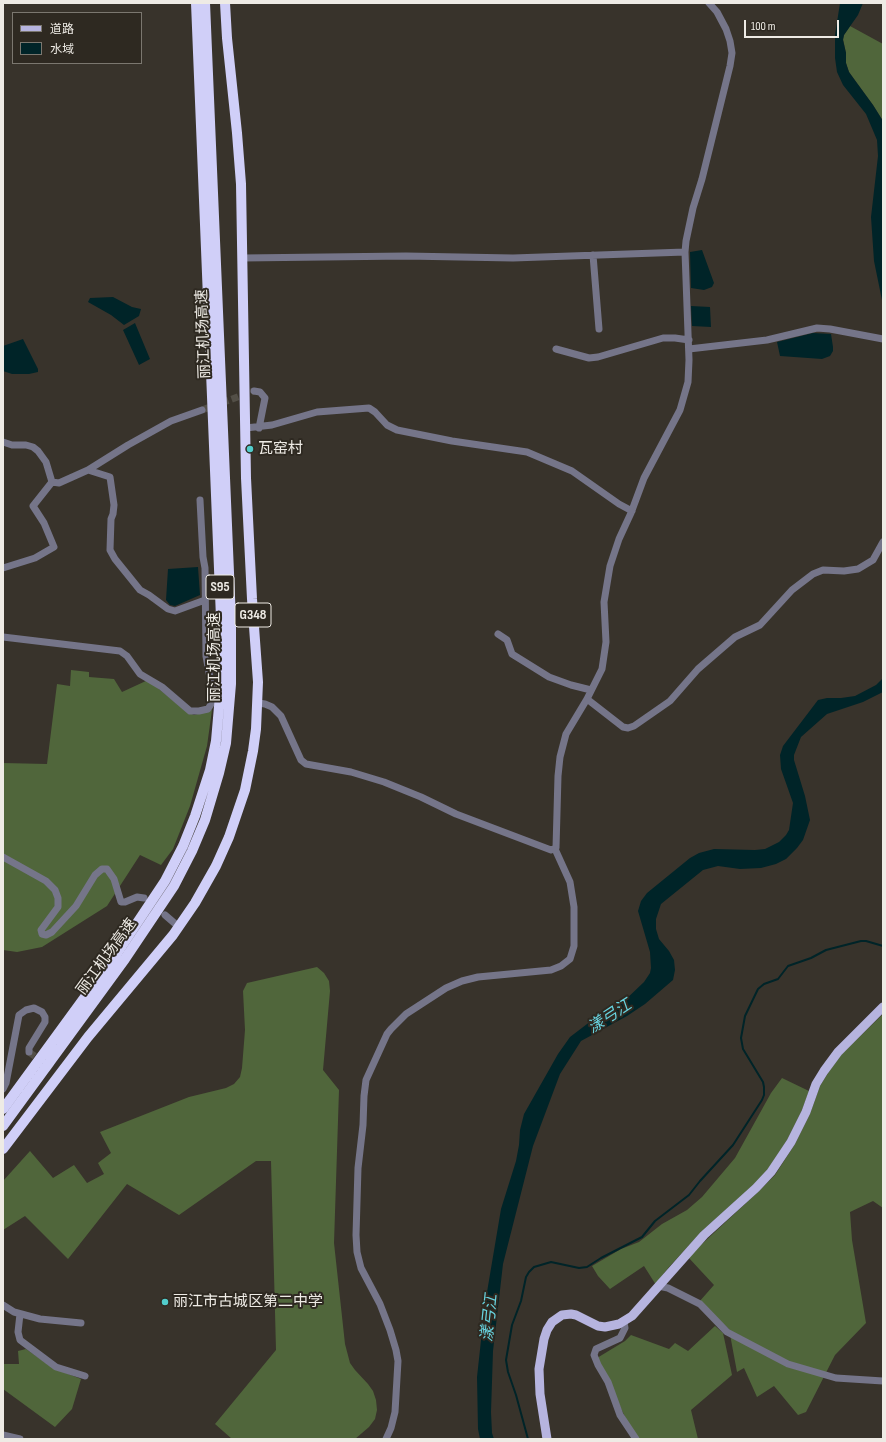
<!DOCTYPE html>
<html>
<head>
<meta charset="utf-8">
<style>
  body { margin:0 }
  #map { position:relative; width:886px; height:1442px; overflow:hidden; background:#38332b; font-family:"Sofia Sans Condensed","Noto Sans SC",sans-serif }
  canvas { display:block }
  .frame { position:absolute; inset:0; border:4px solid #eeebe5; pointer-events:none }
  .legend { position:absolute; left:12px; top:12px; width:130px; height:52px; box-sizing:border-box; background:#2e2921; border:1px solid #7b776f; margin:0; padding:5px 7px; list-style:none; font-size:12px; color:#eeebe5 }
  .legend li { display:flex; align-items:center; gap:8px; height:20px }
  .legend b { width:20px; border:1px solid #7b776f }
  .scale { position:absolute; left:744px; top:20px; width:95px; height:18px; box-sizing:border-box; border:2px solid #eeebe5; border-top:0; padding-left:5px; font-size:12px; line-height:14px; white-space:nowrap; color:#eeebe5; -webkit-text-stroke:3px #2e2921; paint-order:stroke }
</style>
</head>
<body>
<div id="map">
<canvas width="886" height="1442"></canvas>
<div class="frame"></div>
<ul class="legend">
<li><b style="height:5px;background:#b6b4df"></b>道路</li>
<li><b style="height:11px;background:#002428"></b>水域</li>
</ul>
<div class="scale">100 m</div>
</div>
<script>
const ctx = document.querySelector('canvas').getContext('2d');
ctx.lineJoin = 'round';
function fill(path, color) {
  ctx.fillStyle = color;
  ctx.fill(path, 'evenodd');
}
function shape(rows) {
  const path = new Path2D();
  for (const r of rows) {
    path.moveTo(r[0], r[1]);
    for (let i = 2; i < r.length; i += 2) path.lineTo(r[i], r[i + 1]);
  }
  return path;
}
function strokePath(path, color, width, dash) {
  ctx.strokeStyle = color;
  ctx.lineWidth = width;
  ctx.lineCap = dash ? 'butt' : 'round';
  ctx.setLineDash(dash || []);
  ctx.stroke(path);
}
function write(font, color, halo, rows, align = 'center') {
  ctx.font = font + ' "Sofia Sans Condensed","Noto Sans SC",sans-serif';
  ctx.lineWidth = 4;
  ctx.setLineDash([]);
  ctx.textBaseline = 'middle';
  ctx.strokeStyle = halo;
  ctx.fillStyle = color;
  for (const [text, x, y, turn = 0] of rows) {
    ctx.save();
    ctx.translate(x, y);
    ctx.rotate((+turn || 0) * Math.PI / 180);
    ctx.textAlign = isNaN(turn) ? turn : align;
    if (halo) ctx.strokeText(text, 0, 0);
    ctx.fillText(text, 0, 0);
    ctx.restore();
  }
}
const forest = shape([
  [850,26,883,44,883,121,873,105,849,72,846,63,846,53,843,39,844,35],
  [71,670,89,672,89,677,114,679,122,692,148,680,187,712,194,715,212,710,207,746,190,806,173,849,161,865,140,855,107,906,42,947,17,952,3,950,3,763,47,764,57,684,70,686],
  [317,967,324,973,329,981,330,991,323,1070,339,1090,334,1243,345,1344,350,1363,355,1370,368,1384,373,1391,376,1400,377,1410,375,1419,369,1427,355,1439,232,1439,215,1424,276,1350,271,1161,256,1161,179,1215,127,1184,68,1259,25,1216,3,1230,3,1181,30,1151,53,1178,74,1165,87,1183,104,1174,98,1163,111,1153,100,1132,189,1097,226,1088,234,1084,240,1077,242,1068,245,1030,243,991,247,983],
  [883,1014,883,1208,873,1201,850,1212,852,1240,866,1323,835,1355,806,1412,798,1415,774,1386,757,1397,744,1368,737,1372,729,1329,699,1302,714,1285,688,1257,759,1191,775,1175,795,1144,810,1114,820,1086,828,1073,841,1055],
  [782,1078,809,1091,802,1110,787,1140,768,1169,753,1185,701,1232,669,1267,660,1278,656,1285,644,1266,610,1289,598,1276,592,1266,621,1249,639,1242,662,1224,687,1210,702,1197,735,1158,771,1093],
  [715,1326,723,1333,732,1375,691,1410,698,1439,639,1439,627,1421,597,1358,625,1341,631,1335,669,1349,675,1343,688,1351],
  [26,1349,53,1368,81,1379,72,1409,55,1427,3,1389,3,1364,19,1364,18,1351]
]);
const water = shape([
  [840,3,863,3,858,15,844,35,843,40,846,53,846,63,849,72,854,79,873,105,883,121,883,305,874,261,871,217,878,156,877,140,866,114,843,85,837,72,835,58,835,35],
  [702,250,714,283,712,287,704,290,691,288,690,252],
  [113,297,132,307,141,309,139,316,124,325,111,315,88,302,90,298],
  [691,306,710,307,711,327,692,326],
  [135,323,150,359,139,365,123,330],
  [813,333,831,334,833,347,833,351,830,356,822,359,780,356,777,342],
  [23,339,38,369,38,372,29,374,12,374,3,371,3,346],
  [198,567,200,595,175,606,170,605,166,600,168,569],
  [883,678,883,692,863,702,827,714,801,737,794,755,794,760,805,796,810,820,803,840,797,848,786,859,776,864,761,868,740,869,718,866,703,870,661,904,656,919,656,929,659,939,669,951,674,960,675,970,673,980,645,1004,627,1016,581,1041,560,1074,533,1146,503,1264,493,1351,491,1412,492,1433,494,1439,480,1439,478,1429,477,1377,485,1304,501,1209,516,1161,519,1145,520,1130,524,1114,558,1054,570,1037,591,1021,622,1003,644,982,650,973,651,968,650,952,638,911,641,901,647,893,690,858,699,853,714,849,755,850,765,849,779,842,786,835,789,830,793,803,781,769,780,755,783,746,818,700,827,698,841,698,855,696,876,685]
]);
const stream = shape([
  [528,1439,516,1395,508,1372,506,1360,512,1325,521,1301,526,1277,529,1272,534,1267,551,1262,579,1268,587,1267,601,1258,642,1237,655,1221,689,1195,700,1181,733,1145,762,1100,764,1095,764,1087,763,1082,743,1049,741,1038,745,1016,758,989,764,984,778,979,788,966,811,958,826,950,861,941,866,941,883,946]
]);
const minorTunnel = shape([
  [202,410,254,391],
  [29,1052,54,1070]
]);
const minor = shape([
  [593,255,599,329],
  [243,258,406,256,513,258,685,252],
  [556,349,589,358,598,357,663,338,675,338,689,340],
  [689,349,767,340,817,328,830,329,883,339],
  [254,391,260,392,265,398,259,428],
  [246,428,272,425,317,412,369,408,375,412,387,425,397,430,452,441,527,452,572,471,619,504,632,511],
  [3,442,12,445,26,445,33,447,38,451,46,462,52,482,59,483,88,470,128,445,171,421,202,410],
  [88,470,110,477,114,505,113,514,111,519,110,550,115,559,140,590,149,595,168,609,175,611,205,600],
  [3,568,35,558,54,547,44,523,33,506,52,482],
  [498,634,507,640,512,654,549,677,571,685,591,690],
  [3,637,120,651,127,656,140,674,162,687,190,711,199,711,208,709,213,701,213,694,206,656,205,568,203,557,200,500],
  [587,699,623,727,628,728,634,726,670,701,698,669,735,637,760,625,792,590,813,574,823,570,844,571,858,569,873,560,883,542],
  [258,703,265,704,272,707,281,716,301,760,306,764,351,772,384,782,421,797,456,814,551,850,556,848,558,776,560,757,566,734,587,699,602,669,606,642,604,602,610,566,619,539,631,513,644,478,680,410,688,382,689,360,685,252,686,241,693,208,702,179,730,66,732,53,730,41,726,29,717,12,709,3],
  [3,857,46,881,55,890,58,898,58,907,41,930,42,934,46,935,52,932,76,906,95,875,102,869,107,869,114,879,121,902,125,902,137,897,144,898],
  [165,915,179,927],
  [3,1089,6,1083,19,1015,26,1010,34,1008,42,1012,45,1017,45,1022,29,1048,29,1052],
  [658,1286,668,1288,700,1304,727,1332,788,1364,836,1378,883,1381],
  [3,1305,14,1312,40,1319,81,1323],
  [20,1314,18,1332,20,1340,56,1367,85,1376],
  [624,1322,625,1328,620,1338,596,1349,594,1355,598,1365,608,1382,620,1415,636,1439],
  [3,1435,20,1439],
  [386,1439,391,1428,395,1412,398,1361,396,1350,390,1330,380,1304,361,1268,357,1252,356,1235,358,1168,363,1125,364,1096,366,1080,387,1034,391,1029,406,1014,446,988,462,981,478,977,551,970,561,966,570,959,574,946,574,907,570,882,555,849]
]);
const major = shape([
  [547,1439,540,1394,539,1369,544,1339,547,1330,552,1322,562,1315,571,1314,576,1315,598,1326,605,1327,619,1324,632,1316,704,1235,756,1188,771,1172,791,1142,806,1112,816,1084,824,1071,838,1052,883,1007]
]);
const highway = shape([
  [3,1109,117,953,165,881,183,846,195,816,210,770,216,741,221,684,221,618,196,3],
  [3,1126,125,959,174,886,192,851,205,820,219,773,226,743,231,684,231,620,205,3],
  [3,1149,88,1037,173,935,195,903,216,866,229,837,245,790,253,751,256,729,258,682,252,599,246,478,241,184,237,133,227,38,225,3]
]);
const markers = [
  [250,449,4,"#52cdcc"],
  [165,1302,4,"#52cdcc"]
];
const shields = [
  [220,587,28],
  [253,615,36]
];
const shieldNames = [
  ["S95",220,587],
  ["G348",253,615]
];
const streetNames = [
  ["丽江机场高速",204,334,-92],
  ["丽江机场高速",215,657,-90],
  ["丽江机场高速",107,957,-54]
];
const poiNames = [
  ["瓦窑村",258,449],
  ["丽江市古城区第二中学",173,1302]
];
const waterNames = [
  ["漾弓江",610,1017,-33],
  ["漾弓江",490,1318,-84]
];
fill(forest, '#50663b');
fill(water, '#002428');
strokePath(stream, '#002428', 2);
strokePath(minorTunnel, '#534f47', 7, [7, 3.5]);
strokePath(minor, '#757589', 7);
strokePath(major, '#b6b4df', 9);
strokePath(highway, '#d0cff8', 10);
for (const [x, y, r, color] of markers) {
  const dot = new Path2D();
  dot.arc(x, y, r, 0, 2 * Math.PI);
  ctx.fillStyle = color;
  ctx.fill(dot);
  strokePath(dot, '#2e2921', 1.5);
}
for (const [x, y, w] of shields) {
  const box = new Path2D();
  box.roundRect(x - w / 2, y - 12, w, 24, 3);
  ctx.fillStyle = '#2e2921';
  ctx.fill(box);
  strokePath(box, '#eeebe5', 1);
}
write('bold 14px', '#eeebe5', null, shieldNames);
write('15px', '#eeebe5', '#2e2921', streetNames);
write('15px', '#eeebe5', '#2e2921', poiNames, 'left');
write('italic 16px', '#68d4e0', '#2e2921', waterNames);
</script>
</body>
</html>
